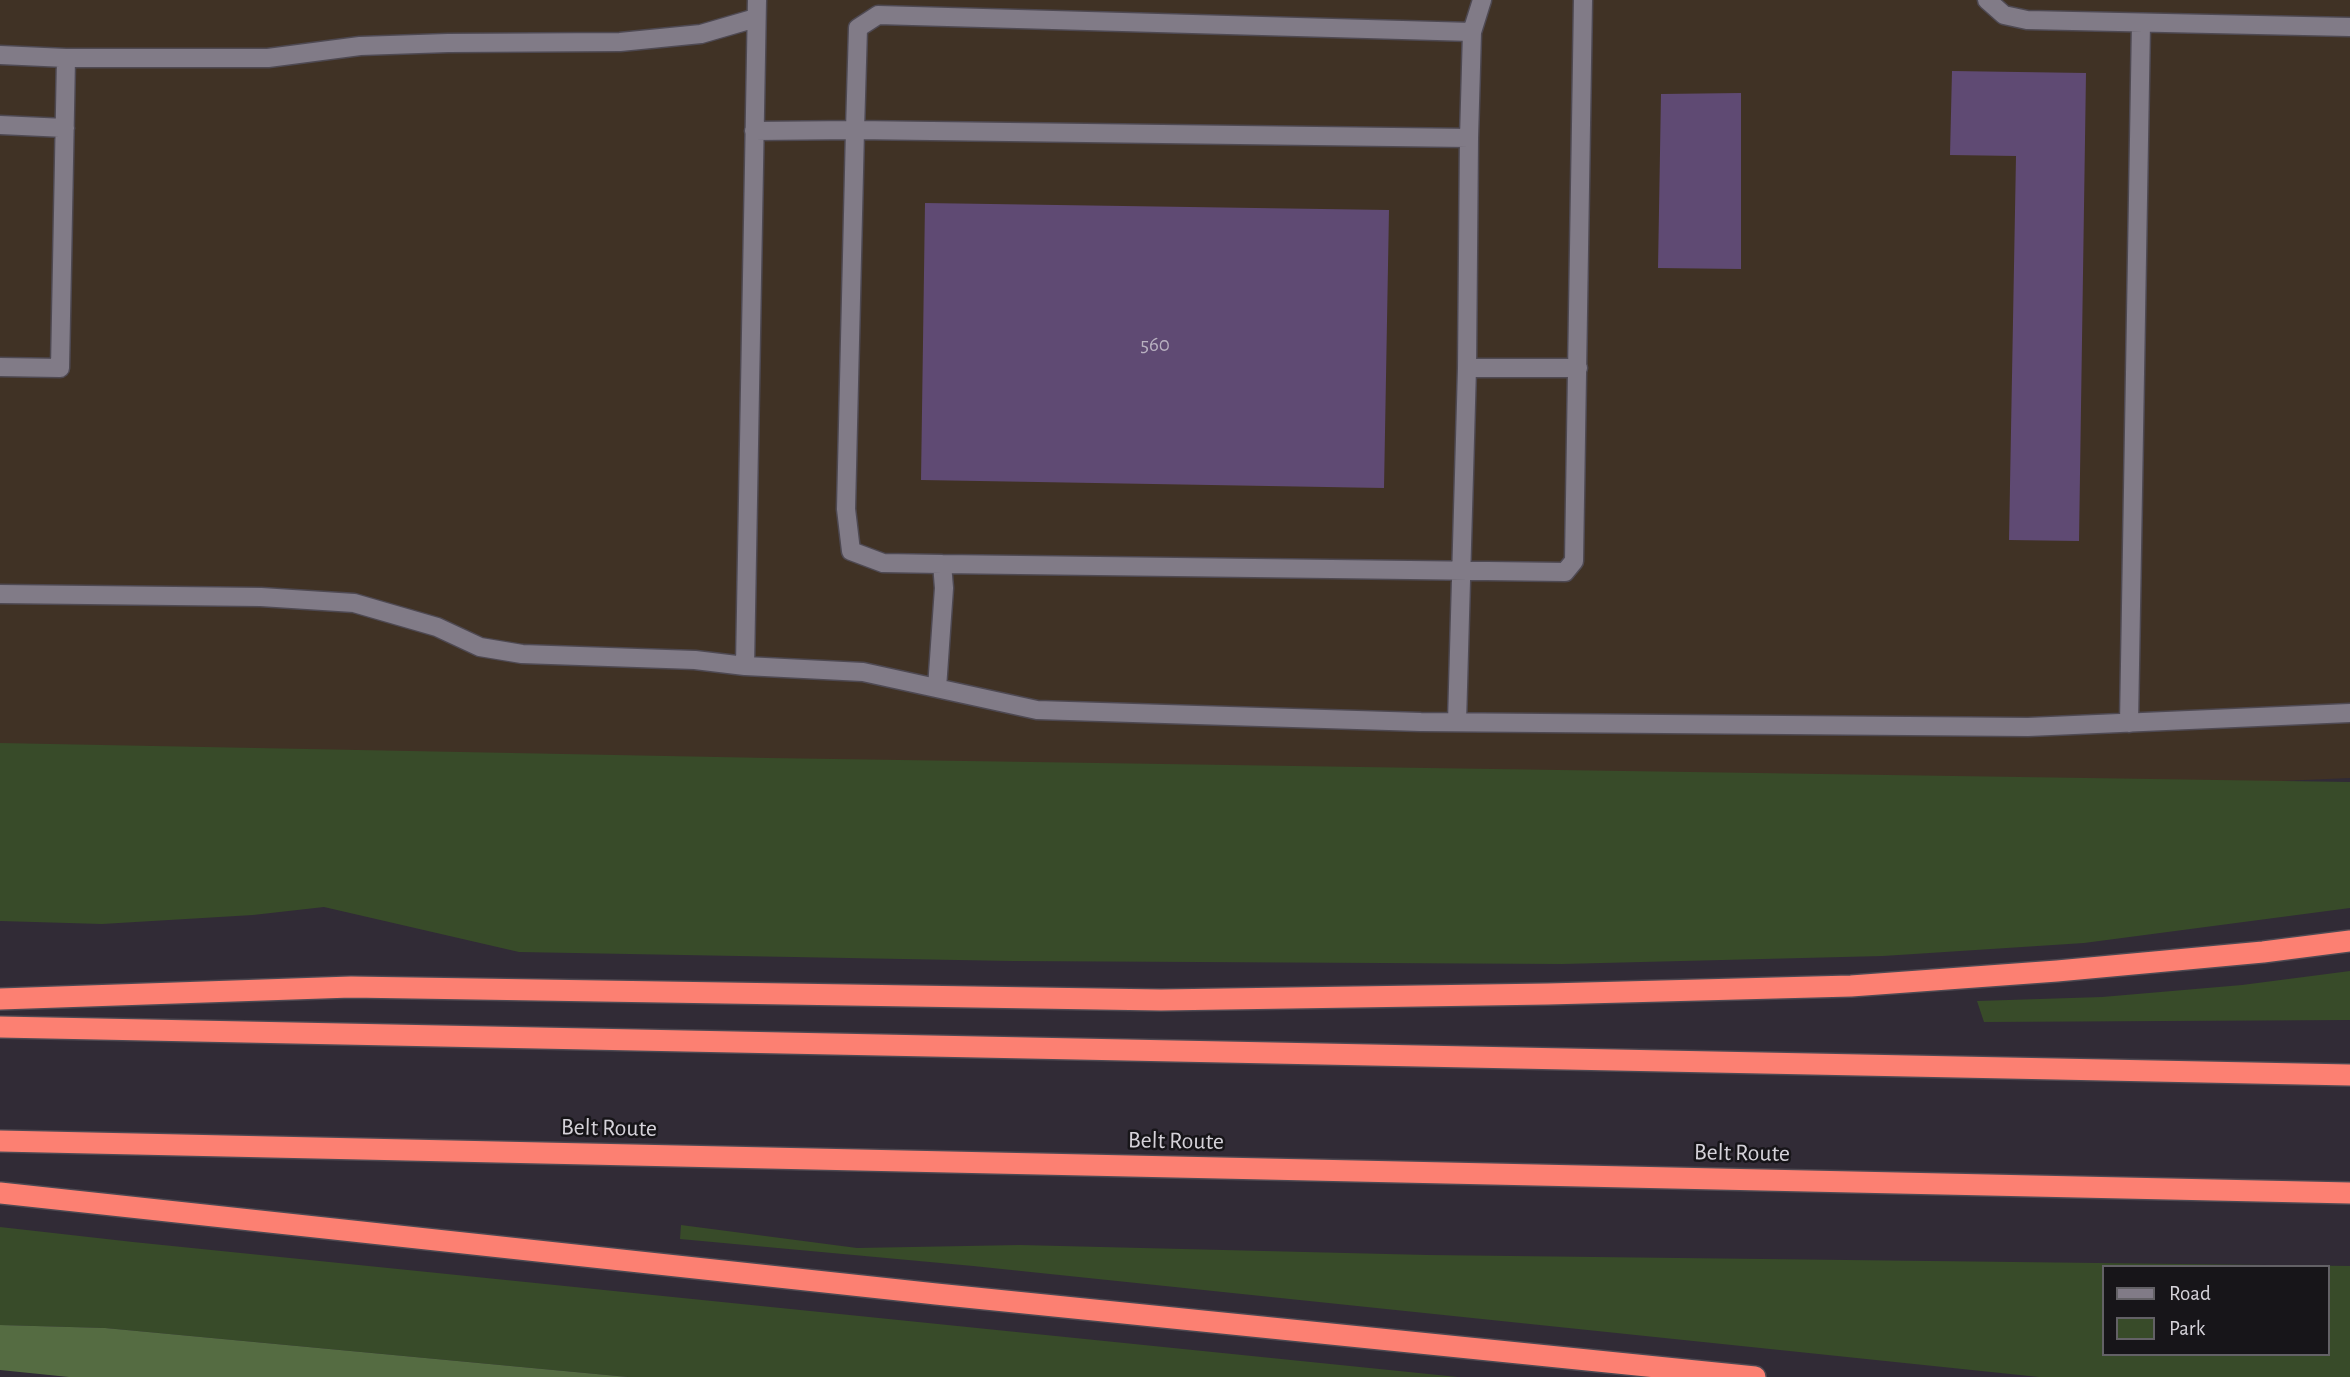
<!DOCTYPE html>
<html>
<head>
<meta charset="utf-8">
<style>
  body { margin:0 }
  #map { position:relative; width:2350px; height:1377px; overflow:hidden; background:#312b36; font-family:"Alegreya Sans",sans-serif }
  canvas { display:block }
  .legend { position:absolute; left:2102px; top:1265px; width:228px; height:91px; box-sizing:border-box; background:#171519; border:2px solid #636166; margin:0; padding:9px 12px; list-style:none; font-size:21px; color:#d5d2d9 }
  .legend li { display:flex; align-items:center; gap:14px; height:35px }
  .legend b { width:35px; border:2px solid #636166 }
</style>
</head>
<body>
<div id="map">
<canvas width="2350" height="1377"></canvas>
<ul class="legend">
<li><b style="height:9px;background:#817b87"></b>Road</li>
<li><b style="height:19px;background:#384b29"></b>Park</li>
</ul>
</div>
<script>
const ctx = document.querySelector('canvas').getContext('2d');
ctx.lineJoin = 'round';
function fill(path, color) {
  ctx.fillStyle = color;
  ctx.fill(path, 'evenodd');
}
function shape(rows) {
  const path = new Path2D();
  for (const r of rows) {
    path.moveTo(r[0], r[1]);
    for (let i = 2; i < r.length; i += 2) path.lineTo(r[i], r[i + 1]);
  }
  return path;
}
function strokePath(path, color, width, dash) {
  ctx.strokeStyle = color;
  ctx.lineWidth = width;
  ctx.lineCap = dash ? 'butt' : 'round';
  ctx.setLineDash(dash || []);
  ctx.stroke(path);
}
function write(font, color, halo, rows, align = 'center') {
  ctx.font = font + ' "Alegreya Sans",sans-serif';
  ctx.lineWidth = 5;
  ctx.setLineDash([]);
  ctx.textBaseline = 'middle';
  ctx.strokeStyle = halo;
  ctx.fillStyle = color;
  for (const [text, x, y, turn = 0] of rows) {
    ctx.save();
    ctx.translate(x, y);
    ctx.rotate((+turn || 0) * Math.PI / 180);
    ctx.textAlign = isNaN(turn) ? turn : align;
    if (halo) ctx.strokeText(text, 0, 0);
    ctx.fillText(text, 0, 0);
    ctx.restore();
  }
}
const industrial = shape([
  [0,0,2350,0,2350,778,1691,807,0,806]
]);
const green = shape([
  [0,743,769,758,2350,782,2350,908,2084,943,1883,956,1562,964,1012,961,519,952,324,907,253,915,102,924,0,921],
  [2350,971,2350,1020,1984,1022,1977,1001,2102,997,2242,985],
  [681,1225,857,1248,1020,1245,1428,1255,2350,1266,2350,1377,2039,1377,973,1266,680,1239],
  [2103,1267,2327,1267,2327,1354,2103,1354],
  [0,1227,133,1242,1458,1377,628,1377,105,1328,0,1325]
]);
const forest = shape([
  [0,1325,105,1328,628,1377,69,1377,0,1370]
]);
const building = shape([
  [1952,71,2086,73,2079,541,2009,540,2016,156,1950,155],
  [1741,93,1741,269,1658,268,1661,94],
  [925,203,1389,210,1384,488,921,480]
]);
const minor = shape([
  [1987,0,2004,15,2027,20,2350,27],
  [0,55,66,58],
  [0,125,65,128],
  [754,131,855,130,858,28,878,15,1472,32],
  [1469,138,1472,32,1482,0],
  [0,367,60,368,66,58,268,58,360,46,448,43,620,42,701,34,756,18],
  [1467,368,1578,368],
  [942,564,1565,572,1574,561,1583,0],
  [0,594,261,597,354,603,437,627,480,647,522,654,695,660,745,666,863,672,1037,710,1421,722,2028,727,2350,713],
  [745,666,757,0],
  [937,688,944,588,942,564,883,563,851,551,846,509,855,130,1469,138,1467,368,1457,722],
  [2129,723,2141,23]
]);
const highway = shape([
  [0,999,351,987,1161,1000,1548,994,1851,986,2057,971,2263,952,2350,941],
  [0,1027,2350,1075],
  [0,1141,2350,1193],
  [0,1193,936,1294,1755,1377]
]);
const numberNames = [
  ["560",1155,345]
];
const streetNames = [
  ["Belt Route",609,1128,1],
  ["Belt Route",1176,1141,1],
  ["Belt Route",1742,1153,1]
];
fill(industrial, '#403225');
fill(green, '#384b29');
fill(forest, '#556c42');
fill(building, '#5f4a73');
strokePath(minor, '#4e4952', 21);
strokePath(highway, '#4e4952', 24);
strokePath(minor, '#817b87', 18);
strokePath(highway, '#fc8072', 21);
write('21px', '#b8b0c0', null, numberNames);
write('24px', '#d5d2d9', '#171519', streetNames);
</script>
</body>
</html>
